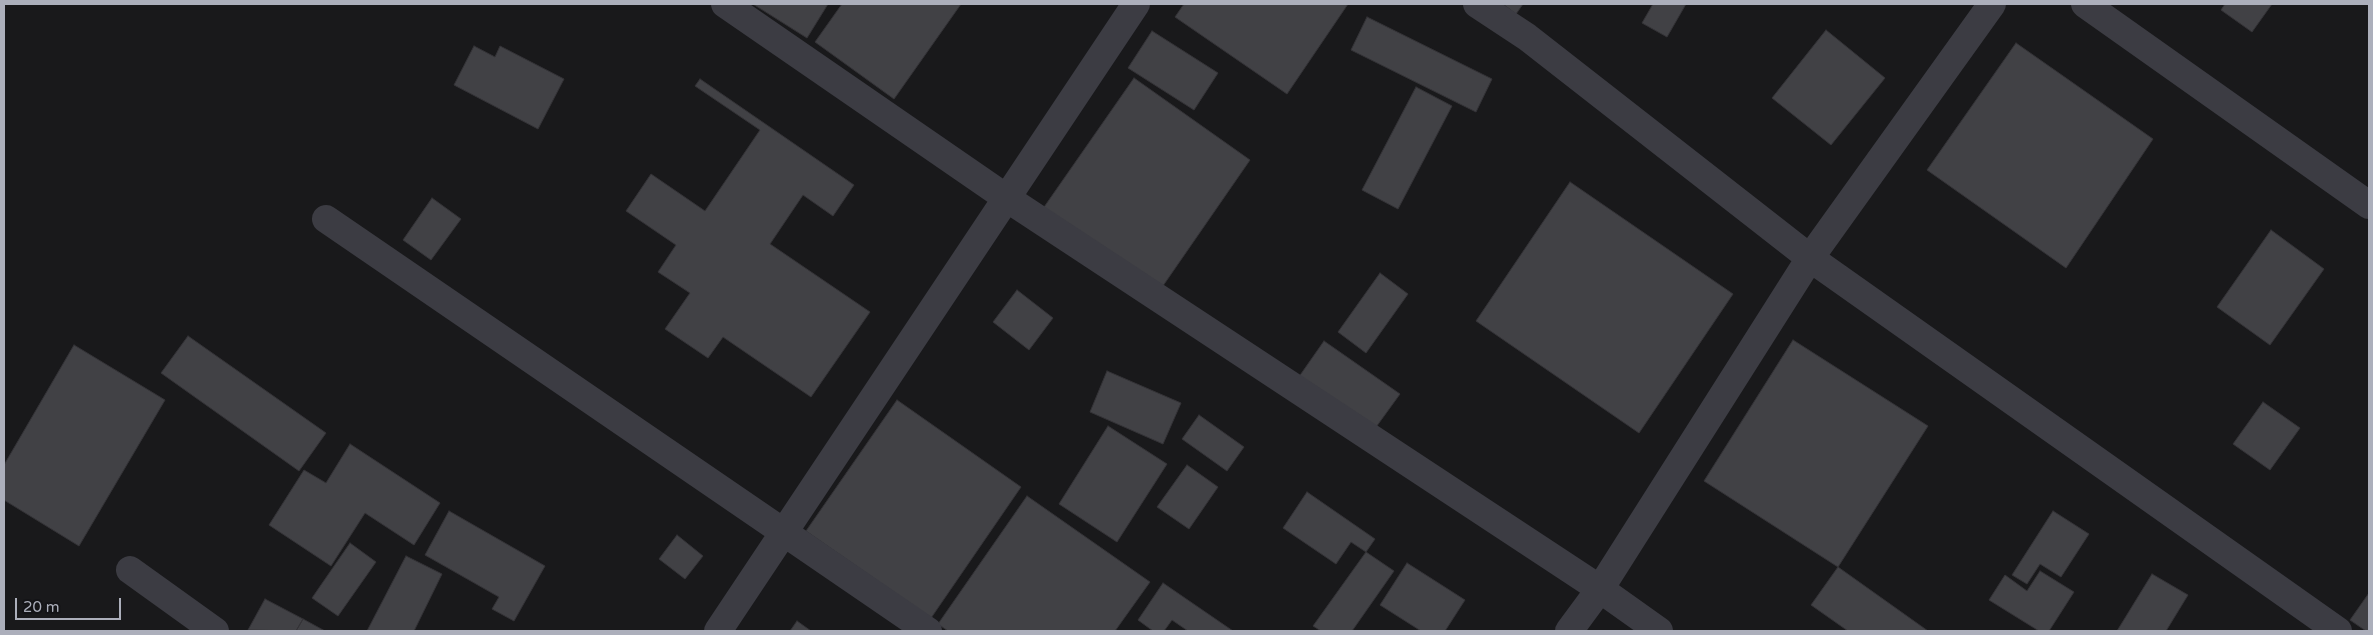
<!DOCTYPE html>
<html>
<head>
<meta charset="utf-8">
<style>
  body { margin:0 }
  #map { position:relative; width:2373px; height:635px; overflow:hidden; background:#19191b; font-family:"Varela Round",sans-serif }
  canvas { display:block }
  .frame { position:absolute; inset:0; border:5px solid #acafbb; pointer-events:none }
  .scale { position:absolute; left:15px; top:598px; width:106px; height:22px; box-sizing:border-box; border:2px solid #acafbb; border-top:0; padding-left:6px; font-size:15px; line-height:18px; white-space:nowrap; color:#acafbb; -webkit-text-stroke:4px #141417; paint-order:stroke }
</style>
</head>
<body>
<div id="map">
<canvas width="2373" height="635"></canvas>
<div class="frame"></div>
<div class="scale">20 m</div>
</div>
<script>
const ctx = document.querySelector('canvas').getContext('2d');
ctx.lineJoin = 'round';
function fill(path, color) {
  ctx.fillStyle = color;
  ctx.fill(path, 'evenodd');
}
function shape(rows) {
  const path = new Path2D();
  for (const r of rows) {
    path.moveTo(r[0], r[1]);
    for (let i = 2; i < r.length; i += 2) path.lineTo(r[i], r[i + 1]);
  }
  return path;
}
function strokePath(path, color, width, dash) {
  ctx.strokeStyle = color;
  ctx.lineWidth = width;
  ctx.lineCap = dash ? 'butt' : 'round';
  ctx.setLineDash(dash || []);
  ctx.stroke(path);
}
const building = shape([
  [753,4,828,4,807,38,753,4],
  [842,4,961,4,894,99,815,42,842,4],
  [1184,4,1348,4,1287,94,1175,17,1184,4],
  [1503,4,1523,4,1516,14,1503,4],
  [1653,4,1686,4,1667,37,1642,23,1653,4],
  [2225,4,2272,4,2252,32,2221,10,2225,4],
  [1367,17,1492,79,1476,112,1351,50,1367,17],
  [1826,30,1885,78,1831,145,1772,98,1826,30],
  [1152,31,1218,73,1194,110,1128,68,1152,31],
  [2016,43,2153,139,2066,268,1927,170,2016,43],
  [474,46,495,57,500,46,564,79,538,129,454,85,474,46],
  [1134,78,1250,160,1158,293,1042,210,1134,78],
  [700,79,854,185,833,216,803,195,770,244,870,312,811,397,723,337,708,358,665,329,690,293,658,272,676,245,626,211,651,174,705,211,760,130,695,86,700,79],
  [1416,87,1452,106,1398,209,1362,190,1416,87],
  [1570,182,1733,294,1639,433,1476,321,1570,182],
  [432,198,461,219,431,260,403,240,432,198],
  [2271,230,2324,269,2270,345,2217,307,2271,230],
  [1380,273,1408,294,1366,353,1338,332,1380,273],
  [1017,290,1053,318,1029,350,993,322,1017,290],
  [188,336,326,433,299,471,161,373,188,336],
  [1793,340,1928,426,1838,567,1704,481,1793,340],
  [1324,341,1400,394,1371,434,1296,381,1324,341],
  [74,345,165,400,79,546,4,500,4,465,74,345],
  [1107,371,1181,403,1163,444,1090,412,1107,371],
  [897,400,1021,487,931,618,806,531,897,400],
  [2263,402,2300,428,2270,470,2233,444,2263,402],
  [1199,415,1244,447,1227,471,1182,439,1199,415],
  [1108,426,1167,464,1117,542,1059,504,1108,426],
  [350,444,440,503,414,545,365,513,331,566,269,525,304,470,326,483,350,444],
  [1187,465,1218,487,1189,529,1157,507,1187,465],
  [1307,492,1375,539,1366,552,1351,542,1336,564,1283,528,1307,492],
  [1027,496,1150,582,1115,631,948,631,938,624,1027,496],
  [449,511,545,566,514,621,492,609,499,597,425,555,449,511],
  [2053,511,2089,534,2061,577,2040,564,2027,584,2012,575,2053,511],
  [677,535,703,556,685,579,659,559,677,535],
  [350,543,376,562,338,616,312,598,350,543],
  [1366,552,1394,571,1352,631,1321,631,1313,626,1366,552],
  [406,556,442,574,414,631,367,631,406,556],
  [1407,563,1465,600,1445,631,1421,631,1380,605,1407,563],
  [1838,567,1928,631,1848,631,1811,605,1838,567],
  [2040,571,2074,592,2049,631,2039,631,1989,600,2005,575,2027,591,2040,571],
  [2152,574,2188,595,2166,631,2117,631,2152,574],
  [1163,583,1233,631,1188,631,1172,620,1164,631,1153,631,1138,620,1163,583],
  [2369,593,2369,631,2366,631,2350,620,2369,593],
  [265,599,303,619,296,631,248,630,265,599],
  [303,619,325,631,296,631,303,619],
  [797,621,811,631,790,631,797,621]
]);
const minor = shape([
  [725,4,1008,199,1600,589,1659,631],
  [1477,4,1527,37,1810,258,2338,631],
  [2085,4,2369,205],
  [326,219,928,631],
  [130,570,215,631],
  [718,631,1136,4],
  [1569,631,1600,589,1810,258,1992,4]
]);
fill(building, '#414145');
strokePath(building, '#343337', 1);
strokePath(minor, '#3c3c43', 28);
</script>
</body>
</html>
